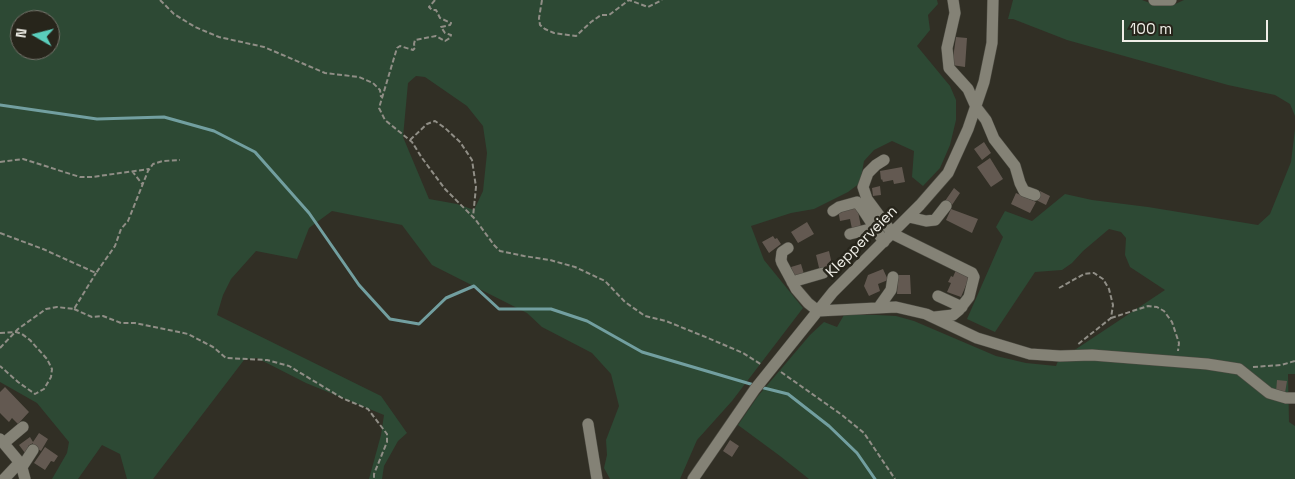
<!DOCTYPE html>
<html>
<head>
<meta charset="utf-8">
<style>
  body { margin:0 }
  #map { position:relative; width:1295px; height:479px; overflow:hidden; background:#312f25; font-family:"Space Grotesk",sans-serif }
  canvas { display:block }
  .north { position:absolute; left:10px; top:10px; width:50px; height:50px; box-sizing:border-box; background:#27251b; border:1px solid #77756d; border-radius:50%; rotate:278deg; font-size:14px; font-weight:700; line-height:20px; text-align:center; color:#efeee7 }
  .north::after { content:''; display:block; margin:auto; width:18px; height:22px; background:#5acebc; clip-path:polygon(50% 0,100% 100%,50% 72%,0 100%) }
  .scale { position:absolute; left:1122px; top:20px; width:146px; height:22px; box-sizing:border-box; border:2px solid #efeee7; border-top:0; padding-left:6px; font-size:15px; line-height:18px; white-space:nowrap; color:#efeee7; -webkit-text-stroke:4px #27251b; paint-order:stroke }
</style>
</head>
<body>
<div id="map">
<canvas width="1295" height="479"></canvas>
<div class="north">N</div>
<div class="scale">100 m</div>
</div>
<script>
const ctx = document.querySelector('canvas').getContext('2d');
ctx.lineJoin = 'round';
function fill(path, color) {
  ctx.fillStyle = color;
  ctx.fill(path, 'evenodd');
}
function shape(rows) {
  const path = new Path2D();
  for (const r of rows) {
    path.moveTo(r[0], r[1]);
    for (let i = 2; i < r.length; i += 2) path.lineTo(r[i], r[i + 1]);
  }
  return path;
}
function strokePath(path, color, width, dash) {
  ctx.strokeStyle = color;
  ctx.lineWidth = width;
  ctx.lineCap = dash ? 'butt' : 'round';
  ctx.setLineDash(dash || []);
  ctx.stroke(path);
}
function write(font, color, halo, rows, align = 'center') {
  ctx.font = font + ' "Space Grotesk",sans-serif';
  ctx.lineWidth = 5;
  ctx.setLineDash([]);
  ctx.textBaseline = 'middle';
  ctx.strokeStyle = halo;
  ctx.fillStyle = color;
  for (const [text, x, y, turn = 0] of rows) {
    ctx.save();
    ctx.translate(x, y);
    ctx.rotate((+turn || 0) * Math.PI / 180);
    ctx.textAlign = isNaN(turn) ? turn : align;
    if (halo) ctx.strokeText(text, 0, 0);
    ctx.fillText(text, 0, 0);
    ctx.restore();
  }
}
const green = shape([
  [0,0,937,0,938,4,928,15,930,30,917,46,950,86,956,100,956,120,950,145,940,168,923,186,912,177,914,151,892,141,874,150,864,161,860,183,848,192,814,209,791,213,751,226,764,260,803,308,732,401,697,440,680,479,610,479,604,468,607,455,606,440,619,406,611,374,592,353,542,327,527,313,432,265,402,225,332,211,309,228,297,259,256,251,231,279,223,295,217,315,381,396,407,433,398,441,384,466,382,479,369,479,381,435,384,415,306,383,257,358,244,360,153,479,127,479,120,454,102,445,78,479,52,479,67,453,69,442,37,403,0,382],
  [20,20,50,20,50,50,20,50],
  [416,76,425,77,467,106,483,126,487,153,483,191,474,210,457,204,429,199,403,137,408,83],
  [1013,0,1142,0,1150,3,1173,5,1184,0,1295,0,1295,116,1290,104,1275,95,1228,85,1067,40,1013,19,1008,19],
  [1295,129,1295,374,1288,374,1289,422,1295,426,1295,479,809,479,780,456,738,425,758,396,810,335,824,322,837,327,844,315,877,315,896,316,914,321,996,356,1026,363,1056,366,1058,361,1165,290,1130,267,1125,255,1126,238,1121,232,1109,229,1083,251,1072,263,1062,270,1035,272,995,332,967,319,1003,237,996,227,1005,211,1032,221,1065,194,1092,200,1148,207,1258,225,1270,214,1291,162]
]);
const stream = shape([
  [0,105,97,119,164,117,214,131,255,152,309,213,359,285,390,319,419,324,446,298,474,286,499,309,551,309,587,321,642,352,754,385],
  [760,387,788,394,829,426,857,453,875,479]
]);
const building = shape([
  [956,37,967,38,965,67,952,65],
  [984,142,991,153,982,160,974,149],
  [990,158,1003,179,991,187,977,167],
  [902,167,905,182,894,184,893,180,883,182,882,179,881,180,880,171],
  [880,186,881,195,873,196,872,188],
  [954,188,960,193,952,205,945,201],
  [1040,191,1050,196,1046,205,1036,200],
  [1016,193,1036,202,1030,213,1011,204],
  [857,206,861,227,852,229,850,219,840,221,838,209],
  [951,209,978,219,972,233,946,220],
  [807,222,814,234,798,243,791,232],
  [773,236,775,239,777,238,781,244,769,253,762,242],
  [829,251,833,269,820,272,816,255],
  [801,264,804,274,794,277,791,267],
  [883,269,888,280,878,284,880,291,869,296,864,286,868,275],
  [956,270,970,276,961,297,947,292,951,283,948,282,951,276,953,277],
  [898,275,910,275,911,294,897,294],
  [1277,380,1287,381,1285,393,1276,392],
  [5,387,29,412,18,424,12,418,9,422,0,413,0,392],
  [39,433,48,439,41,451,32,445,33,443,28,446,30,449,25,453,19,445,30,437,33,442],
  [730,440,739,446,732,457,723,451],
  [45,447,58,456,54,462,51,461,45,470,34,463]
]);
const path = shape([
  [160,0,174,14,195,27,219,37,264,47,325,73,359,77,373,83,380,90,381,97],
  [435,0,429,7,432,10,436,10,440,18,451,23,450,25,441,27,445,33,451,35,450,38,445,41,436,36,415,40,414,44,415,48,413,50,400,46,397,48,379,108,385,120,412,142,422,158,445,189,475,219,494,245,500,251,524,256,550,260,575,267,605,281,625,302,645,316,666,321,708,338,743,353,762,365],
  [542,0,539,18,540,25,545,29,554,33,576,36,591,22,601,15,609,15,629,0,648,7,662,0],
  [410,140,427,124,435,121,445,128,460,142,472,160,476,187,473,217],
  [0,162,23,159,80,177,92,177,149,169],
  [132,171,143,185],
  [0,233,43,249,96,273,115,246,121,229,128,221,148,171,153,164,163,161,180,160],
  [1059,288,1084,274,1094,273,1103,279,1109,289,1113,305,1111,318,1077,345],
  [74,309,92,317,103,316,121,323,135,323,188,334,213,347,226,358,267,360,289,366,342,398,368,409,387,434,387,442,374,474,374,479],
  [1111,318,1148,306,1157,307,1164,311,1172,322,1179,343,1178,351],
  [0,333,16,332,22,334,30,340,47,359,52,369,51,377,44,389,35,394,18,382,0,366],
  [0,348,18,329,46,309,57,307,74,309,96,273],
  [1253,367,1281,365,1295,361],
  [781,372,842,415,864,433,895,479]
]);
const minor = shape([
  [953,0,955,13,947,48,949,68,968,89,976,107,986,120,994,139,1015,166,1020,183,1024,191,1035,195],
  [1154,0,1171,0],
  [884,160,876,165,868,173,863,187,867,199,893,234,972,273,974,277,969,297,959,310,953,315,935,317],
  [833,211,839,207,857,202,863,210,884,242],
  [909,217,926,221,935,220,946,206],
  [850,234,874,228],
  [788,248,782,252,781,260,782,263,796,289,808,303,818,311,896,307,926,314,977,338,1030,354,1060,356,1092,355,1207,364,1239,369,1269,393,1286,398,1295,398],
  [792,282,823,273],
  [938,296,962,307],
  [879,307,891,290,893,277],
  [588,424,597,479],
  [0,439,21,464,25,479],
  [4,443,23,427],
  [22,467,33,450],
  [4,479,20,462],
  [693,479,755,389,833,292,920,205,948,173,968,129,984,82,992,43,993,0]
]);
const streetNames = [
  ["Klepperveien",862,242,-45]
];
fill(green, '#2d4934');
strokePath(stream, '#729fa0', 3);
fill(building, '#635951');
strokePath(minor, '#4c4b42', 12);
strokePath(path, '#908e86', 2, [5, 2.5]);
strokePath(minor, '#848276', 11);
write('15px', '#efeee7', '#27251b', streetNames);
</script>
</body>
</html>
